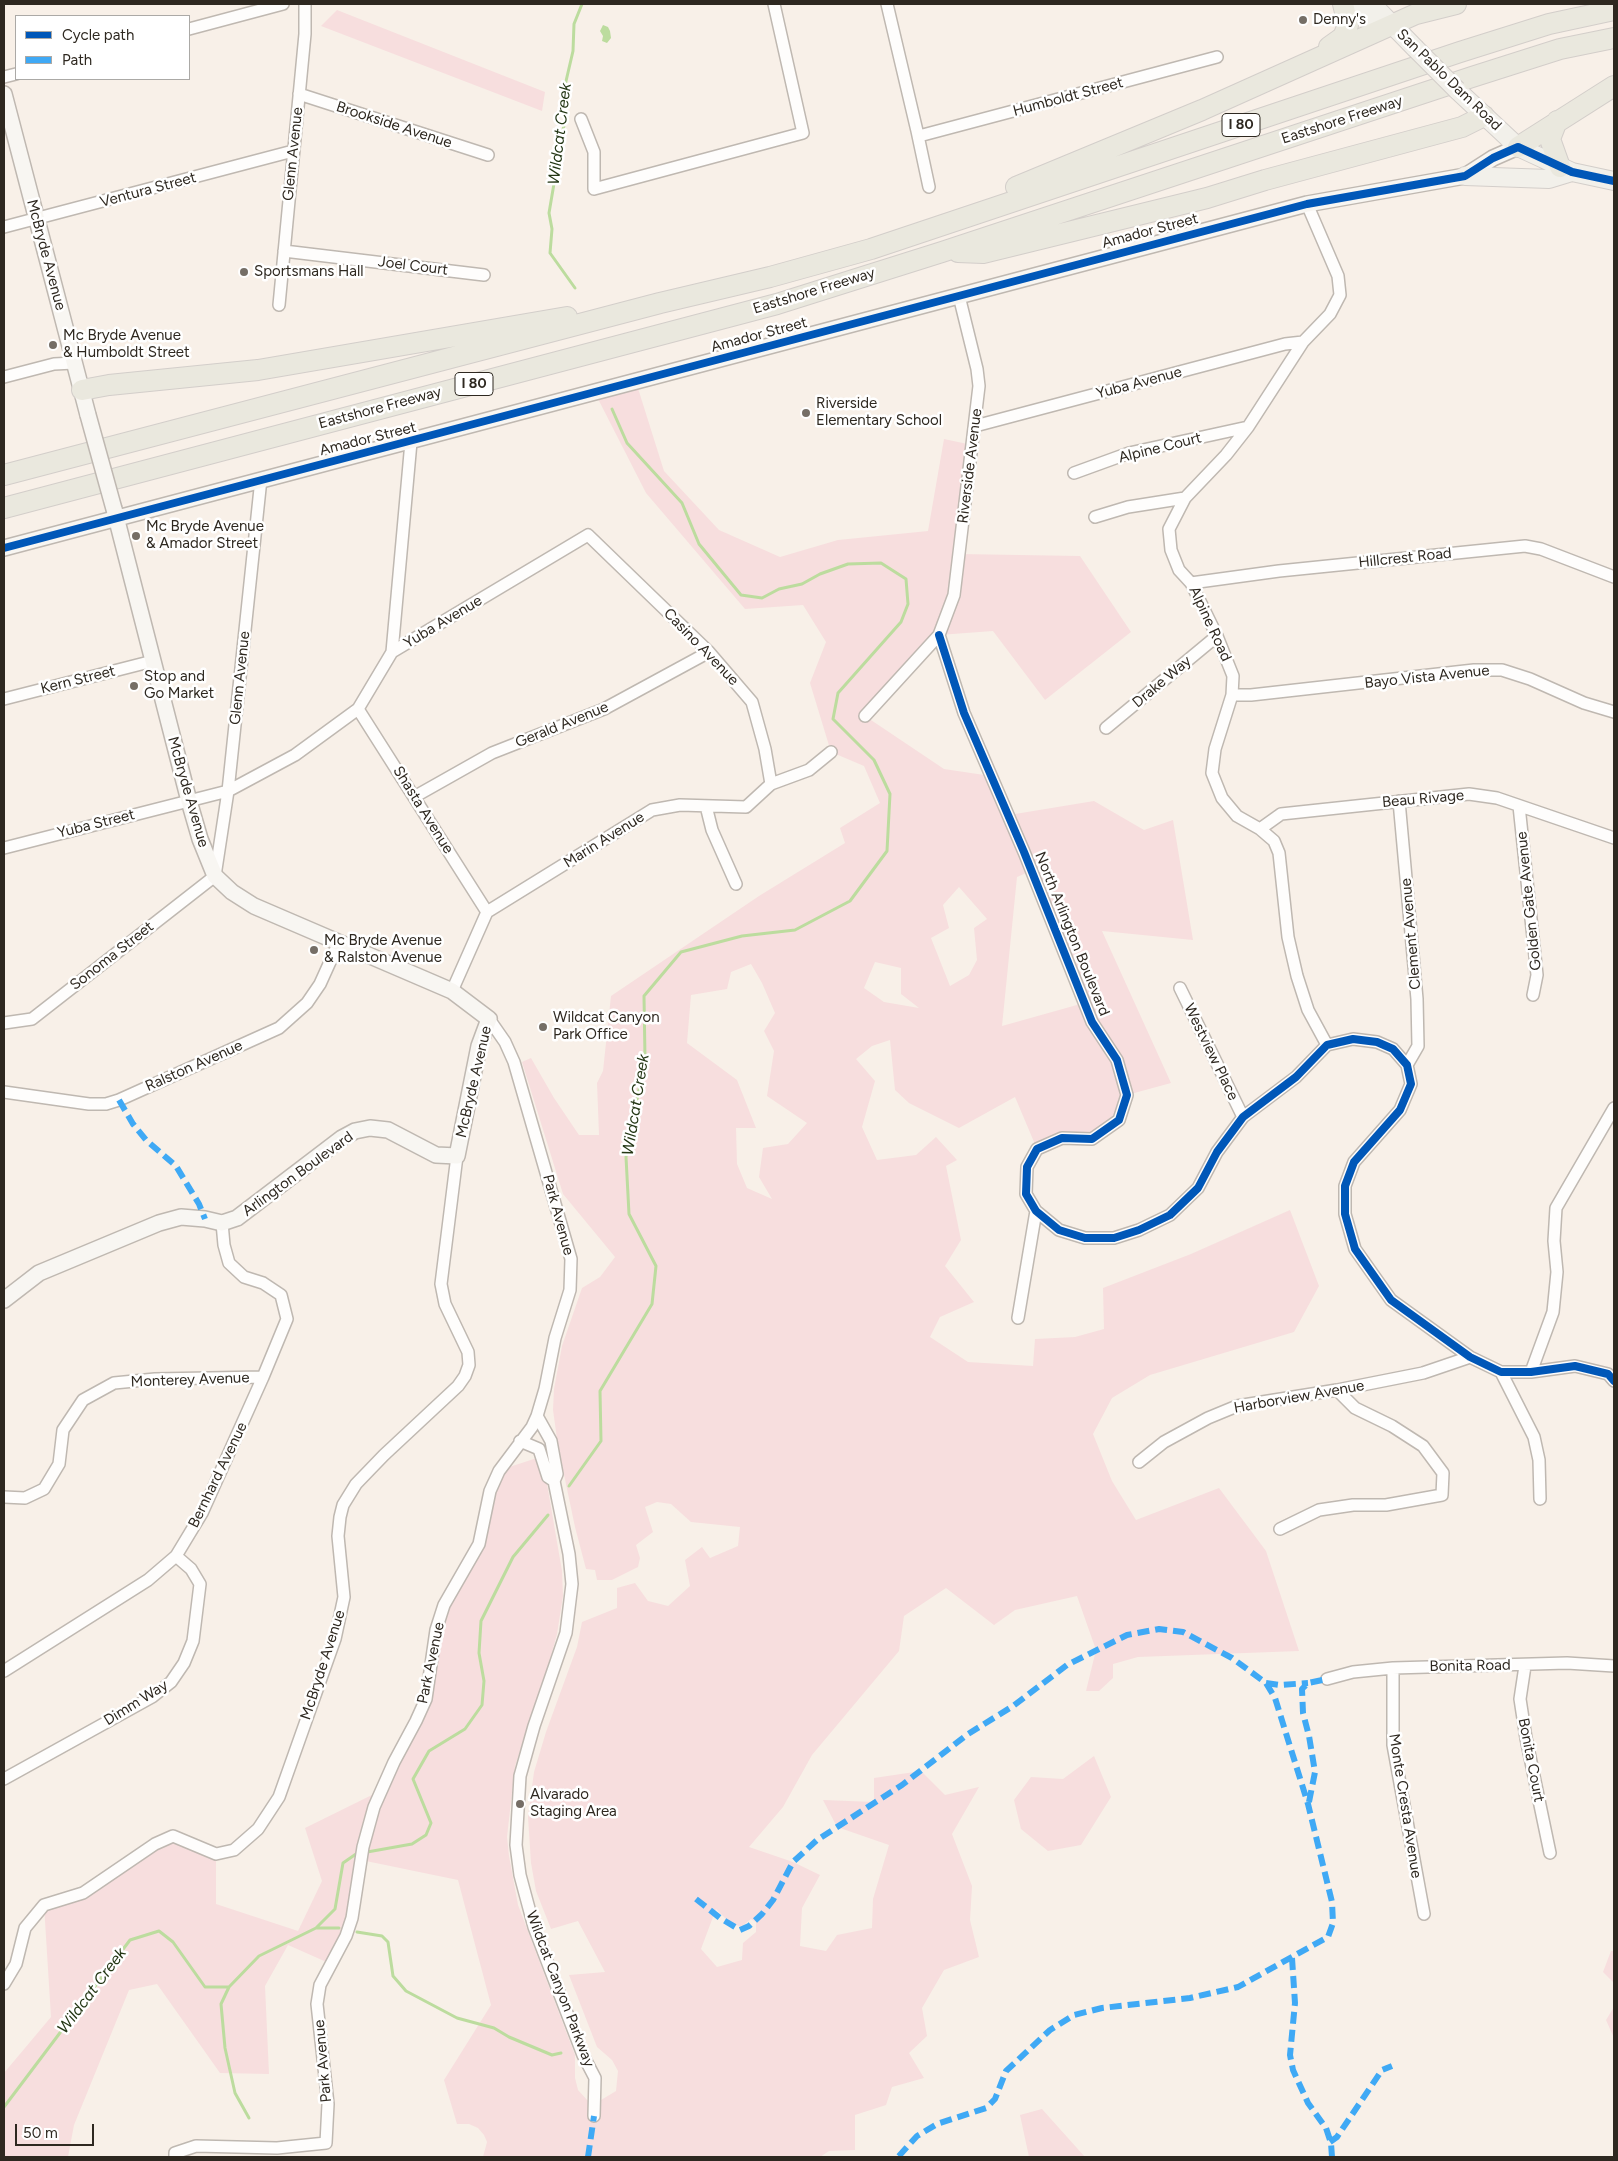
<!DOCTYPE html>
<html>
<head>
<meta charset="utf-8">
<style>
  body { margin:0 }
  #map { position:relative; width:1618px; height:2161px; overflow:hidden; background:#f8f0e8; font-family:Figtree,sans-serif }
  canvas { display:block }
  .frame { position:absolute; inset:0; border:5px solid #2e2820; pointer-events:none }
  .legend { position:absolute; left:15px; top:15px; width:175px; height:65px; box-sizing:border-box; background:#fff; border:1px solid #aba9a6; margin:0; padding:6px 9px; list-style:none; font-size:15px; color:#2e2820 }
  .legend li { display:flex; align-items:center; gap:10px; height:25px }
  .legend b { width:25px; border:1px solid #aba9a6 }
  .scale { position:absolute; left:15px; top:2124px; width:79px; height:22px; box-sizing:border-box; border:2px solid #2e2820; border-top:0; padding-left:6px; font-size:15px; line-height:18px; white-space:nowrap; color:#2e2820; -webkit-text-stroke:4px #fff; paint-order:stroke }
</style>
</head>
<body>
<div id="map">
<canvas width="1618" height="2161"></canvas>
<div class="frame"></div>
<ul class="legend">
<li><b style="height:6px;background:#0057b8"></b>Cycle path</li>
<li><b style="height:6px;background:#3fa9f5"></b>Path</li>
</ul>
<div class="scale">50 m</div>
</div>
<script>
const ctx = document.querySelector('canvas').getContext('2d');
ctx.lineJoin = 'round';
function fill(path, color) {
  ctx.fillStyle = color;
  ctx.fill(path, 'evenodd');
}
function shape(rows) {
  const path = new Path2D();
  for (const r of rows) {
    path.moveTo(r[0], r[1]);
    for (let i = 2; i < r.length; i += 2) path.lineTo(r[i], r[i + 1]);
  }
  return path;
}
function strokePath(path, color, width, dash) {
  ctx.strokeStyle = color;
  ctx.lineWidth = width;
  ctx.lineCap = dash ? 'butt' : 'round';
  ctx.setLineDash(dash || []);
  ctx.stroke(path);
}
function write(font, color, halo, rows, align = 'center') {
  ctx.font = font + ' Figtree,sans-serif';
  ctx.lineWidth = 5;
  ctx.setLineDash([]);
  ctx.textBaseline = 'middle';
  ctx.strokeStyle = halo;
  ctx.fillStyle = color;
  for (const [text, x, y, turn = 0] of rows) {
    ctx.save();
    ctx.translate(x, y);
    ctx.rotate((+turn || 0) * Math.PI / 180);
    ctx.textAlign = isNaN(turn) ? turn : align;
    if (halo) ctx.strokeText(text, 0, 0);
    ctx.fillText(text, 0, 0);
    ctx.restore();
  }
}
const green = shape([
  [337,10,545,92,542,111,321,26],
  [636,382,664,471,719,530,780,557,838,540,928,531,944,439,972,445,959,554,1080,556,1131,632,1045,700,993,631,939,635,865,716,944,769,991,776,1015,814,1094,801,1144,830,1173,820,1193,940,1102,931,1171,1083,1127,1095,1119,1120,1092,1139,1062,1138,1037,1149,1015,1097,959,1128,909,1103,895,1090,890,1040,872,1046,856,1059,875,1081,862,1127,877,1160,916,1155,936,1137,957,1160,946,1166,961,1240,945,1266,974,1302,940,1317,930,1337,968,1362,1033,1366,1035,1339,1075,1337,1104,1329,1103,1288,1191,1254,1290,1210,1319,1286,1294,1332,1150,1375,1112,1398,1093,1434,1112,1481,1136,1520,1219,1488,1266,1551,1299,1651,1138,1657,1113,1664,1113,1678,1099,1691,1086,1691,1096,1650,1077,1596,1015,1610,994,1625,946,1588,904,1616,899,1651,812,1755,783,1807,749,1847,793,1862,820,1875,802,1908,800,1946,826,1951,837,1935,872,1928,873,1899,889,1845,837,1827,823,1800,874,1802,874,1778,921,1771,945,1795,979,1787,952,1834,972,1886,970,1920,979,1957,944,1970,922,2008,927,2036,909,2053,924,2078,892,2087,886,2105,855,2115,855,2150,829,2151,820,2157,483,2157,487,2142,484,2135,478,2128,469,2124,457,2124,444,2080,491,2005,458,1880,361,1860,352,1918,331,1964,288,1945,265,1986,269,2074,220,2073,157,1984,129,1990,74,2125,68,2157,4,2157,4,2073,51,2017,44,1905,83,1893,173,1836,216,1854,216,1904,298,1931,322,1881,305,1828,380,1791,421,1697,431,1630,474,1542,497,1471,537,1458,546,1478,562,1571,563,1596,557,1634,550,1660,515,1766,507,1837,509,1856,518,1905,575,2055,575,2078,578,2090,589,2102,601,2100,616,2091,618,2071,612,2060,597,2047,569,1975,605,1972,578,1921,551,1929,536,1891,531,1863,528,1817,534,1772,546,1732,577,1647,582,1622,617,1608,617,1588,635,1583,648,1601,668,1606,690,1586,685,1560,702,1547,710,1558,738,1546,740,1527,691,1522,671,1504,657,1502,645,1507,653,1532,636,1545,640,1558,638,1567,612,1580,597,1580,595,1570,586,1569,575,1527,558,1446,553,1410,554,1389,562,1346,582,1288,600,1277,615,1257,563,1194,522,1062,531,1058,554,1098,579,1135,599,1135,597,1083,603,1071,611,996,759,896,845,843,840,828,880,803,864,766,831,752,810,683,826,642,803,605,745,609,646,493,595,393],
  [1031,871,1084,1003,1002,1026,1017,877],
  [959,887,987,919,974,928,977,960,969,975,950,986,931,938,949,928,943,905],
  [875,962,901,968,901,994,919,1008,884,1002,864,988],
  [751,964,762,983,775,1013,764,1031,774,1051,767,1096,807,1123,788,1144,763,1148,759,1177,772,1199,747,1188,737,1164,736,1128,756,1128,737,1080,687,1043,691,995,727,989,731,972],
  [716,1909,729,1922,741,1927,751,1919,756,1922,756,1932,743,1943,742,1960,717,1967,701,1949],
  [1094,1756,1111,1797,1081,1845,1048,1851,1021,1829,1014,1800,1031,1777,1063,1779],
  [1611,1951,1614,1951,1614,1983,1603,1972],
  [1614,2007,1614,2038,1606,2020],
  [1042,2109,1085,2157,1029,2157,1020,2115]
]);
const water = shape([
  [603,25,608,27,610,31,611,38,607,43,602,41,603,36,600,31]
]);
const stream = shape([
  [575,288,550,253,552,229,549,213,565,119,563,94,573,51,574,24,582,4],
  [569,1486,601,1441,600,1391,652,1304,656,1266,629,1214,626,1157,645,1058,644,996,681,952,742,936,795,930,850,901,887,851,890,794,874,760,833,719,838,693,901,622,908,604,906,579,881,563,848,564,820,574,802,584,779,589,762,598,741,595,699,544,682,503,627,443,612,409],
  [316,1928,339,1928],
  [357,1932,382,1936,388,1942,393,1976,406,1991,457,2018,494,2028,509,2037,552,2055,561,2053],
  [229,1987,221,2004,225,2048,235,2093,249,2118],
  [4,2107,130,1940,159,1931,173,1942,205,1987,229,1987,259,1956,316,1928,335,1909,343,1863,356,1854,412,1844,426,1835,431,1823,413,1779,429,1751,465,1729,482,1705,484,1681,479,1653,481,1621,513,1557,548,1515]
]);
const street = shape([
  [887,4,917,131,929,187],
  [189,29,283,4],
  [4,77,16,74],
  [299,94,488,155],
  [581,119,594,152,594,189,803,133,774,4],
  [919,136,1217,57],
  [1307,204,1338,276,1340,295,1330,314,1303,342,1248,427,1226,455,1185,498,1169,529,1171,550,1179,570,1191,583,1217,636,1233,676,1232,695,1215,749,1212,773,1222,798,1237,816,1260,829,1274,841,1279,853,1288,937,1297,976,1308,1010,1327,1045],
  [4,227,293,151],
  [284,251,484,275],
  [279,305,305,34,305,4],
  [4,377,54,364,74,363],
  [975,426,1285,344,1303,342],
  [1074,473,1129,453,1248,427],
  [1095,517,1128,507,1185,498],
  [1191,583,1279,571,1525,546,1541,549,1614,577],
  [939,635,964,713,1024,852,1092,1022,1117,1060,1127,1095,1119,1120,1092,1139,1062,1138,1037,1149,1027,1167,1026,1194,1036,1211,1059,1230,1085,1238,1114,1238,1139,1230,1170,1215,1198,1188,1217,1152,1243,1117,1296,1077,1327,1045,1353,1039,1377,1042,1393,1049,1407,1065,1411,1084,1400,1110,1354,1162,1345,1186,1345,1214,1355,1249,1391,1300,1470,1357,1501,1372,1531,1372,1575,1366,1608,1374,1614,1381],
  [392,652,411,442],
  [1232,695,1251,695,1474,670,1502,670,1530,679,1584,703,1614,712],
  [4,699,153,661],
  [358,709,487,912],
  [865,716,939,635,954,595,979,386,977,369,959,296],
  [1106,728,1217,636],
  [414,797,492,753,604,709,709,652],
  [1399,801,1417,999,1418,1046,1407,1065],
  [706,806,712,830,736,884],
  [1519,806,1537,975,1533,995],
  [1260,829,1281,814,1469,794,1497,798,1614,838],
  [4,848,228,791,295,755,358,709,392,652,588,535,709,652,752,702,765,749,771,784],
  [1180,988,1243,1117],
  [452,991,487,912,652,810,680,805,746,807,771,784,809,770,831,752],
  [4,1023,32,1019,215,876,228,791,261,479],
  [4,1092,89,1104,106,1104,119,1100,279,1028,307,1003,320,984,339,942],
  [1018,1318,1036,1211],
  [1501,1372,1534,1437,1539,1460,1540,1499],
  [1531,1372,1553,1312,1557,1272,1554,1241,1556,1208,1614,1108],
  [537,1416,551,1441,557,1474,554,1481,569,1554,572,1584,566,1633,534,1726,520,1776,516,1845,520,1875,534,1927,583,2055,595,2078,594,2116],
  [520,1441,539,1449,548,1477,554,1481],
  [1139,1462,1164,1442,1208,1418,1237,1406,1337,1390,1423,1373,1470,1357],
  [4,1497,25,1498,44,1489,59,1464,63,1430,83,1400,114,1383,155,1379,263,1377],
  [1280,1529,1319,1510,1353,1505,1386,1505,1442,1495,1443,1473,1423,1446,1392,1426,1355,1408,1337,1390],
  [1525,1666,1520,1699,1526,1738,1550,1853],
  [1393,1668,1393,1745,1424,1914],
  [4,1671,148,1580,176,1556,202,1513,263,1377,287,1319,281,1295,263,1283,244,1277,229,1263,224,1245,222,1223],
  [1327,1679,1353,1672,1393,1668,1567,1663,1614,1666],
  [4,1779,152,1697,171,1682,184,1663,193,1641,200,1584,191,1569,176,1556],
  [4,1984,16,1964,25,1928,44,1905,83,1893,155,1844,173,1836,216,1854,234,1850,258,1829,279,1797,335,1639,344,1597,338,1536,340,1517,343,1505,356,1484,384,1455,458,1386,465,1376,469,1365,468,1352,445,1304,441,1284,457,1156],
  [175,2157,175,2153,196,2146,277,2148,326,2143,328,2104,317,2004,320,1985,346,1936,352,1918,363,1847,374,1807,394,1762,416,1721,426,1699,436,1630,444,1605,479,1544,490,1491,499,1471,532,1427,537,1416,545,1389,555,1338,570,1290,571,1259,514,1062,505,1042,489,1019]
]);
const secondary = shape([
  [4,94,88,415],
  [4,548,1307,204,1465,176,1493,158,1518,147],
  [4,1300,39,1273,159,1223,181,1217,205,1219,222,1223,237,1218,342,1138,355,1131,370,1128,388,1130,436,1155,457,1156,479,1046,489,1019,452,991,254,906,232,892,215,876,200,839,189,801,114,509]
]);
const primary = shape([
  [1352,4,1370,19,1387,23],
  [1372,4,1415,48],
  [1457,90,1518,147,1572,172,1614,181],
  [1465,176,1549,179,1572,172]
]);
const highway = shape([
  [1329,47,1343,37,1348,25,1343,4],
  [1557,121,1550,139,1560,167],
  [1518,147,1614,86],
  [1016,187,1202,110,1416,14,1456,4],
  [958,252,983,253,1207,198,1265,180,1462,127,1484,116],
  [82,390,109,385,258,370,567,317],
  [4,475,660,303,770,277,871,249,1460,52,1549,24,1614,10],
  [4,508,777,304,942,252,1472,77,1560,49,1614,38]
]);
const secondaryBridge = shape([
  [88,415,114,509]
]);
const primaryBridge = shape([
  [1415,48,1457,90]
]);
const quiet = shape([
  [119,1100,133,1124,146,1140,176,1166,199,1204,205,1219],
  [1266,1683,1280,1685,1308,1683],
  [1309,1802,1315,1772,1309,1736,1303,1713,1302,1689,1308,1683,1327,1679],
  [696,1899,720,1918,740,1930,749,1926,762,1914,773,1900,793,1862,817,1840,902,1785,968,1734,1013,1706,1067,1665,1127,1635,1159,1629,1183,1632,1232,1658,1266,1683,1275,1698,1308,1804,1332,1902,1333,1923,1328,1937,1238,1987,1190,1998,1102,2008,1074,2015,1050,2030,1006,2071,995,2099,986,2108,937,2124,917,2136,898,2157],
  [1292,1958,1295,2003,1290,2055,1293,2070,1308,2103,1326,2128,1331,2143,1332,2157],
  [1330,2142,1337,2137,1382,2070,1392,2066],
  [588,2157,594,2116]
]);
const cycleway = shape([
  [4,548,1307,204,1465,176,1493,158,1518,147,1572,172,1614,181],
  [939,635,964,713,1024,852,1092,1022,1117,1060,1127,1095,1119,1120,1092,1139,1062,1138,1037,1149,1027,1167,1026,1194,1036,1211,1059,1230,1085,1238,1114,1238,1139,1230,1170,1215,1198,1188,1217,1152,1243,1117,1296,1077,1327,1045,1353,1039,1377,1042,1393,1049,1407,1065,1411,1084,1400,1110,1354,1162,1345,1186,1345,1214,1355,1249,1391,1300,1470,1357,1501,1372,1531,1372,1575,1366,1608,1374,1614,1381]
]);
const markers = [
  [1303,20,5,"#756e66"],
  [244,272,5,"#756e66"],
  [53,345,5,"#756e66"],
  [806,413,5,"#756e66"],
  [136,536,5,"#756e66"],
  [134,686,5,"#756e66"],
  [314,950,5,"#756e66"],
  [543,1027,5,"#756e66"],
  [520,1804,5,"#756e66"]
];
const shields = [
  [1241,125,38],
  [474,384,38]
];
const shieldNames = [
  ["I 80",1241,125],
  ["I 80",474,384]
];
const poiNames = [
  ["Denny's",1313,20],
  ["Sportsmans Hall",254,272],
  ["Mc Bryde Avenue",63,336],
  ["& Humboldt Street",63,353],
  ["Riverside",816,404],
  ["Elementary School",816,421],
  ["Mc Bryde Avenue",146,527],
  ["& Amador Street",146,544],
  ["Stop and",144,677],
  ["Go Market",144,694],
  ["Mc Bryde Avenue",324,941],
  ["& Ralston Avenue",324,958],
  ["Wildcat Canyon",553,1018],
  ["Park Office",553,1035],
  ["Alvarado",530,1795],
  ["Staging Area",530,1812]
];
const streetNames = [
  ["San Pablo Dam Road",1449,80,44],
  ["Humboldt Street",1068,97,-15],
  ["Eastshore Freeway",1342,120,-18],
  ["Brookside Avenue",394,125,18],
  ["Glenn Avenue",293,154,-84],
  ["Ventura Street",148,190,-15],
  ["Amador Street",1150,231,-15],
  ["McBryde Avenue",46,255,75],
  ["Joel Court",413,266,7],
  ["Eastshore Freeway",814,291,-17],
  ["Amador Street",759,335,-15],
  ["Yuba Avenue",1139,383,-15],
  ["Eastshore Freeway",380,408,-15],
  ["Amador Street",368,439,-14],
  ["Alpine Court",1160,448,-14],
  ["Riverside Avenue",970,466,-83],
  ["Hillcrest Road",1405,558,-6],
  ["Yuba Avenue",443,622,-31],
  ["Alpine Road",1210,624,65],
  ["Casino Avenue",701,647,46],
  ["Bayo Vista Avenue",1427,677,-6],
  ["Glenn Avenue",240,678,-84],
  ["Kern Street",78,680,-14],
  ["Drake Way",1162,682,-40],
  ["Gerald Avenue",562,725,-22],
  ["McBryde Avenue",188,792,74],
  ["Beau Rivage",1423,799,-5],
  ["Shasta Avenue",423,810,58],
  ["Yuba Street",96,824,-14],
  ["Marin Avenue",604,840,-32],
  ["Golden Gate Avenue",1529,901,-96],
  ["North Arlington Boulevard",1072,934,68],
  ["Clement Avenue",1411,934,-95],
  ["Sonoma Street",112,956,-38],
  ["Westview Place",1211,1052,64],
  ["Ralston Avenue",194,1066,-24],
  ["McBryde Avenue",474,1082,-77],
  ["Arlington Boulevard",298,1174,-36],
  ["Park Avenue",558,1215,75],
  ["Monterey Avenue",190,1380,-2],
  ["Harborview Avenue",1299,1397,-10],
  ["Bernhard Avenue",218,1475,-64],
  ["Park Avenue",431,1663,-78],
  ["McBryde Avenue",323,1665,-72],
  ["Bonita Road",1470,1666,-1],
  ["Dimm Way",136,1703,-32],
  ["Bonita Court",1531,1760,79],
  ["Monte Cresta Avenue",1405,1806,81],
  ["Wildcat Canyon Parkway",560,1989,69],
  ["Park Avenue",323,2061,-95]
];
const waterNames = [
  ["Wildcat Creek",560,134,-83],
  ["Wildcat Creek",636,1105,-81],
  ["Wildcat Creek",92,1991,-53]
];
fill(green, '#f7dede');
fill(water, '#bcdc9e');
strokePath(stream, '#bcdc9e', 3);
strokePath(street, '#bfb8b1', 14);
strokePath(secondary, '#bfb8b1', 18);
strokePath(primary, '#d3ceca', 20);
strokePath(highway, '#d3ceca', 22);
strokePath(street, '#fefdfc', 11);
strokePath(secondary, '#f8f6f2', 15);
strokePath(primary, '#f2f0ea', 18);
strokePath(highway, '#eae8de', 20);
strokePath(secondaryBridge, '#bfb8b1', 18, []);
strokePath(primaryBridge, '#d3ceca', 20, []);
strokePath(secondaryBridge, '#f8f6f2', 15);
strokePath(primaryBridge, '#f2f0ea', 18);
strokePath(quiet, '#3fa9f5', 6, [12, 6]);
strokePath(cycleway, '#0057b8', 8);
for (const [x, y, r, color] of markers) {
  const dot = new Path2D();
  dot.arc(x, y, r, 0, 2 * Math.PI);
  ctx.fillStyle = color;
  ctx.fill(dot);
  strokePath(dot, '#fff', 2);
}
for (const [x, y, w] of shields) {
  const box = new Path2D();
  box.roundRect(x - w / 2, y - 11.5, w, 23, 4);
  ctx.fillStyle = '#fff';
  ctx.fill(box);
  strokePath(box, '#2e2820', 1);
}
write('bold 14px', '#2e2820', null, shieldNames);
write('15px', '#2e2820', '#fff', poiNames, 'left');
write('15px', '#2e2820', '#fff', streetNames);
write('italic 16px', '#243715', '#fff', waterNames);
</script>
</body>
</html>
